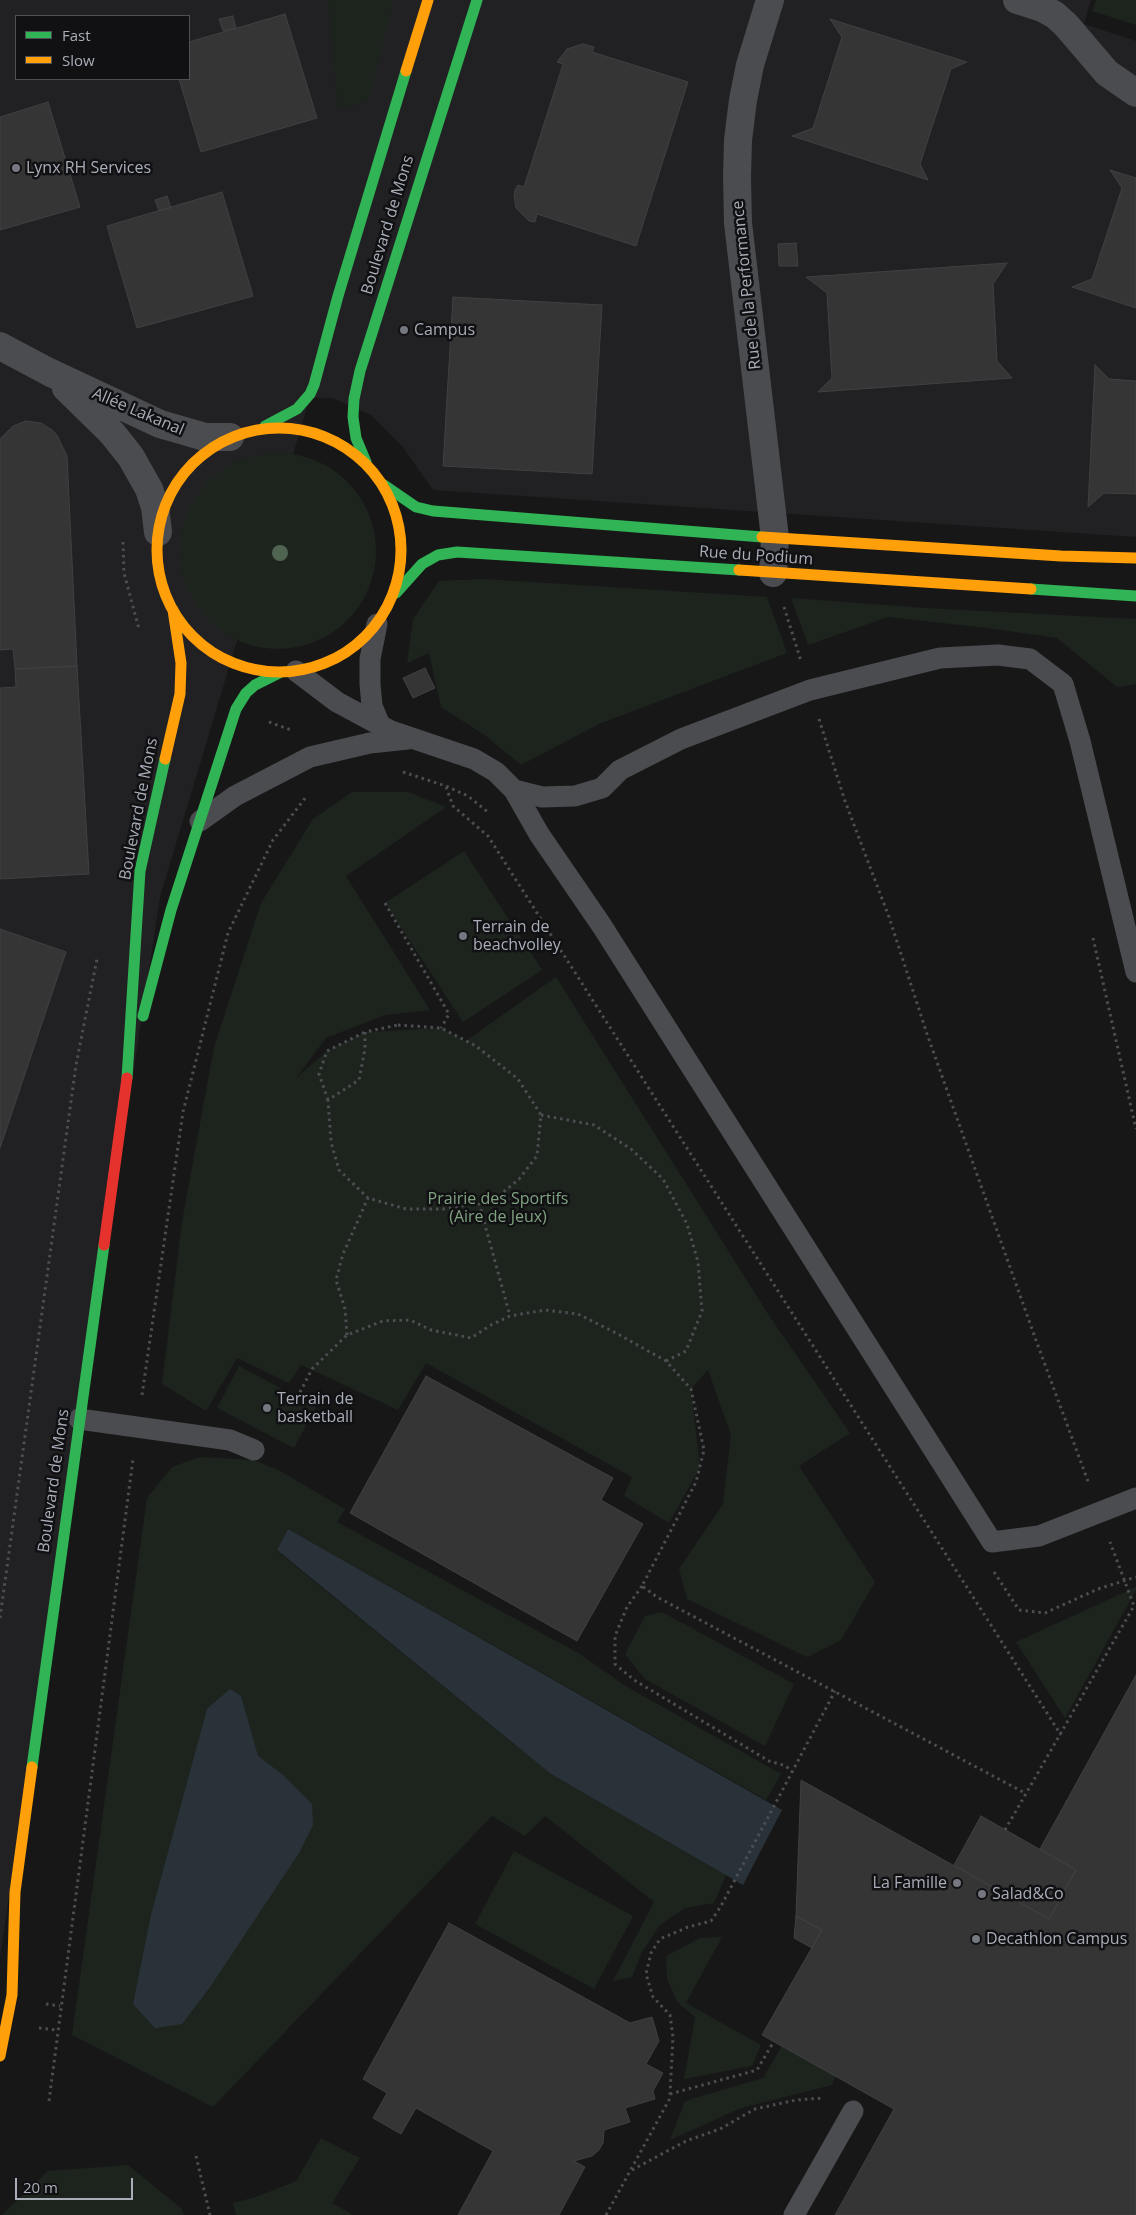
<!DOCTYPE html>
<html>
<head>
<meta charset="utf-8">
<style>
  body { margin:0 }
  #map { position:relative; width:1136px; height:2215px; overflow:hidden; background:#171717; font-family:"Open Sans",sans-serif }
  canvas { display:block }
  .legend { position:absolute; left:15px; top:15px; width:175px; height:65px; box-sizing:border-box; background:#111113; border:1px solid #4d4f55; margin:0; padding:6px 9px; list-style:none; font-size:15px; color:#a8adb8 }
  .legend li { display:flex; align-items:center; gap:10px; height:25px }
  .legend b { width:25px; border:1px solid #4d4f55 }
  .scale { position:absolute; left:15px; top:2178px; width:118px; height:22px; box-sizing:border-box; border:2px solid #a8adb8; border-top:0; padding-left:6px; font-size:15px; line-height:18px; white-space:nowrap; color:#a8adb8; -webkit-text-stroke:4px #111113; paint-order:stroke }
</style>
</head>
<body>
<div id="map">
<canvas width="1136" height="2215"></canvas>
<ul class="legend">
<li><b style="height:6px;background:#30b455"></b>Fast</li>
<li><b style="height:6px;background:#ff9f0a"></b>Slow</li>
</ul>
<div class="scale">20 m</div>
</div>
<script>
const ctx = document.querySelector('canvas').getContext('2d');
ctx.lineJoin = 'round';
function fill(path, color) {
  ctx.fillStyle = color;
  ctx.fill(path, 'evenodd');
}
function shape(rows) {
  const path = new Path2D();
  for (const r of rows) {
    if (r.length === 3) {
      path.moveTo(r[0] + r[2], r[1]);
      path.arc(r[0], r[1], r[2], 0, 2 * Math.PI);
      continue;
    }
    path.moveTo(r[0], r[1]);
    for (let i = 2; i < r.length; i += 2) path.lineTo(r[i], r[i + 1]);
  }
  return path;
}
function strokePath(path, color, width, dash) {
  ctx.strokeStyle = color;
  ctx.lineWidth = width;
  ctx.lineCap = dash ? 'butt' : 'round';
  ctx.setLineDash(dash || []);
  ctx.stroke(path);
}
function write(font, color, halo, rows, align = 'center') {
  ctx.font = font + ' "Open Sans",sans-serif';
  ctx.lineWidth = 5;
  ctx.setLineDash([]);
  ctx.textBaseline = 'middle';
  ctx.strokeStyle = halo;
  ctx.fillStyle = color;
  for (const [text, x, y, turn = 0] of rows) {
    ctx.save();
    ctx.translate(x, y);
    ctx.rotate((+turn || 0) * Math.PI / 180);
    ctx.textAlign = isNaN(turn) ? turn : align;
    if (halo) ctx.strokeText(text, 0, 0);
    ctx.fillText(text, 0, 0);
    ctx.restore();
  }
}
const built = shape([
  [0,0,1091,0,1084,24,1136,41,1136,537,433,490,402,446,371,415,332,398,310,398,160,897,0,1956],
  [16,16,189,16,189,79,16,79]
]);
const green = shape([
  [328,0,394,0,369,101,338,110],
  [1096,0,1136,0,1136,25,1092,11],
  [278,551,98],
  [484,579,767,597,787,653,601,723,521,765,486,736,441,707,429,653,407,663,413,619,439,581],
  [791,598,925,608,1136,619,1136,684,1117,687,1057,638,987,628,888,617,808,645],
  [352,792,408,792,446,807,346,876,430,1010,385,1015,326,1038,296,1078,327,1051,365,1032,441,1028,466,1041,556,977,768,1314,850,1433,799,1466,875,1582,841,1640,807,1657,687,1599,679,1569,723,1504,731,1435,708,1370,691,1389,700,1467,669,1523,624,1496,632,1477,426,1363,398,1410,301,1365,289,1383,237,1358,206,1411,162,1384,182,1222,214,1047,261,903,313,819],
  [464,851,542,970,463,1022,385,903],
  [239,1366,316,1407,294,1448,217,1408],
  [200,1457,254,1460,280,1471,345,1509,337,1522,580,1654,624,1685,781,1774,766,1800,288,1529,277,1551,551,1774,726,1875,714,1903,685,1908,660,1925,642,1952,632,1977,613,1981,654,1902,545,1816,525,1836,492,1816,213,2107,72,2035,147,1498,172,1467],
  [1136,1587,1136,1590,1065,1718,1016,1642],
  [662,1612,794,1684,765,1746,645,1679,625,1654,645,1616],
  [514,1851,633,1916,594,1989,475,1924],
  [722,1937,686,2003,761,2045,752,2066,684,2079,695,2017,677,2002,667,1979,666,1956,700,1938],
  [782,2046,836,2076,832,2085,741,2108,670,2140,685,2101,763,2078],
  [321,2138,360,2158,332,2203,353,2215,236,2215,233,2203,256,2197,296,2181],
  [128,2165,182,2209,184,2215,2,2215,48,2171]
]);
const water = shape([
  [288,1529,782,1810,743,1885,551,1774,277,1550],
  [230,1689,241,1696,258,1756,283,1775,312,1804,313,1825,299,1853,210,1987,182,2024,155,2028,133,2004,151,1915,207,1709]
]);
const building = shape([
  [285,14,317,118,201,152,179,79,189,79,189,42,285,14],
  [233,16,236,28,223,31,219,19,233,16],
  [830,19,967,62,951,69,920,164,928,180,792,136,813,128,842,37,830,19],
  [583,44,594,47,592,52,688,82,636,246,537,214,535,222,529,221,516,208,514,196,515,190,518,185,524,187,563,64,557,62,567,49,583,44],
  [48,102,80,207,0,230,0,117,48,102],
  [1110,170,1136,178,1136,308,1072,287,1092,279,1122,188,1110,170],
  [222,192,253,296,137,328,107,226,222,192],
  [167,196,171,208,159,211,155,200,167,196],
  [796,243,798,266,779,266,778,244,796,243],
  [1007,263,993,284,997,361,1012,378,818,392,832,378,827,293,806,277,1007,263],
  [453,297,602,305,592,474,443,466,453,297],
  [1095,365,1109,379,1136,381,1136,494,1104,493,1088,507,1095,365],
  [26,421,41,423,52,430,57,435,67,456,77,666,15,669,13,649,0,650,0,439,13,426,26,421],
  [77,666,89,874,0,879,0,688,16,687,15,669,77,666],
  [425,668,435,688,413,698,403,678,425,668],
  [0,929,66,952,0,1148,0,929],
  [426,1376,613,1478,601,1500,643,1524,577,1641,350,1513,426,1376],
  [1136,1675,1136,2215,835,2215,894,2109,762,2035,822,1930,796,1916,801,1780,1049,1919,1076,1870,1040,1849,1136,1675],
  [981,1816,1076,1870,1049,1919,954,1865,981,1816],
  [796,1916,822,1930,812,1948,794,1938,796,1916],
  [449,1923,630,2023,652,2017,659,2041,646,2064,663,2073,653,2091,655,2099,625,2108,630,2122,604,2130,603,2143,599,2150,592,2156,574,2161,585,2167,559,2215,458,2215,493,2151,416,2108,401,2134,373,2118,387,2093,363,2079,449,1923]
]);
const path = shape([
  [123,542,124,573,139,629],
  [784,607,801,661],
  [819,719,845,801,889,917,927,1034,1037,1343,1089,1484],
  [269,722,291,730],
  [403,772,446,786,468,796,489,813],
  [446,787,453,806,488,836,1061,1735],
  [385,903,449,1014,441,1028],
  [1093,938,1136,1129],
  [398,1025,441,1028,476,1046,518,1079,541,1115,537,1156,519,1179,494,1200,445,1209,406,1209,368,1198,339,1170,331,1142,328,1100,359,1080,365,1049,365,1032,398,1025],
  [328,1100,319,1074,327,1051,365,1032],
  [541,1115,594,1125,631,1149,663,1179,687,1224,698,1262,702,1311,686,1351,666,1361],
  [479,1203,510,1316],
  [347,1335,345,1309,336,1280,343,1254,368,1198],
  [142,1395,183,1112,228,933,273,840,306,797],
  [297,1398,312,1369,347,1335,383,1321,410,1320,431,1330,471,1338,491,1325,510,1316,545,1310,578,1314,616,1333,666,1361,691,1389,704,1450,696,1482,642,1586,657,1597,1025,1793],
  [994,1572,1019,1610,1045,1613,1098,1589,1136,1577],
  [642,1586,627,1607,615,1636,615,1664,634,1680,769,1761,786,1766,792,1772],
  [0,1618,76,1065,97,959],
  [1005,1830,1134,1606,1110,1542],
  [46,2004,60,2006],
  [39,2028,57,2030],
  [670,2094,757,2070,774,2041],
  [49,2101,133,1459],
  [196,2156,210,2215],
  [632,2170,686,2141,720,2129,755,2109,796,2100,823,2098],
  [606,2215,669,2100,670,2094,673,2037,670,2015,653,1997,646,1974,651,1953,660,1939,688,1927,711,1921,721,1906,835,1691]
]);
const lane = shape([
  [377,624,370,659,370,684,372,706,380,725],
  [296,671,337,702,391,731,474,759,496,772,514,790,539,834,602,926,992,1542,1039,1536,1136,1498],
  [514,790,542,797,575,796,602,788,620,770,681,739,810,690,940,658,998,655,1030,659,1063,684,1080,741,1136,972],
  [200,821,235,796,310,757,370,743,408,739],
  [79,1419,230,1440,254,1450],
  [794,2215,853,2111]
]);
const street = shape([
  [770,0,750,65,743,100,738,140,737,177,738,223,775,538,773,573],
  [1017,0,1042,8,1055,15,1066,25,1107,73,1136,93],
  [0,346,49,372,160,424,205,437,230,437],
  [66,388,112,433,131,457,149,489,155,507,158,532]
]);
const fast = shape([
  [265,426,297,409,310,394,314,385,338,296,406,71],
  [366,462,356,438,353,417,354,399,360,371,477,0],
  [384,485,416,507,433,511,762,537],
  [1031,589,1136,596],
  [396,593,422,564,438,555,457,552,739,570],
  [143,1016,171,910,236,709,246,693,255,685,279,673],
  [127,1078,140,871,165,759],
  [32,1767,104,1245]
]);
const slow = shape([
  [406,71,428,0],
  [279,550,122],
  [762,537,1061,556,1136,558],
  [739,570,1031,589],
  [165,759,180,694,181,663,173,610],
  [0,2056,12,1995,15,1892,32,1767]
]);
const jam = shape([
  [104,1245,127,1078]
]);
const trees = [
  [280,553]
];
const markers = [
  [16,168,5,"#757880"],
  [404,330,5,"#757880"],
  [463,936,5,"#757880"],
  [267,1408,5,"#757880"],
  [957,1883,5,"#757880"],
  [982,1894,5,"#757880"],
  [976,1939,5,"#757880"]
];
const poiNames = [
  ["Lynx RH Services",26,168],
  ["Campus",414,330],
  ["Terrain de",473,927],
  ["beachvolley",473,945],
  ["Terrain de",277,1399],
  ["basketball",277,1417],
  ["La Famille",947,1883,"right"],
  ["Salad&Co",992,1894],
  ["Decathlon Campus",986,1939]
];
const streetNames = [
  ["Boulevard de Mons",388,225,-73],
  ["Rue de la Performance",747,285,-96],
  ["Allée Lakanal",138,412,23],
  ["Rue du Podium",756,556,4],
  ["Boulevard de Mons",139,809,-79],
  ["Boulevard de Mons",54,1481,-82]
];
const parkNames = [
  ["Prairie des Sportifs",498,1199],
  ["(Aire de Jeux)",498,1217]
];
fill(built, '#212123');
fill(green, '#1d241e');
fill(water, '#2a3239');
fill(building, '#353536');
strokePath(building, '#3f4043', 1);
strokePath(path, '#4d4e52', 3, [2.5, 4]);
strokePath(lane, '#4b4c50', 21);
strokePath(street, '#4b4c50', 28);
strokePath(fast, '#30b455', 11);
strokePath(slow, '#ff9f0a', 11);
strokePath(jam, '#e5322d', 11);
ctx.fillStyle = '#506451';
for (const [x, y] of trees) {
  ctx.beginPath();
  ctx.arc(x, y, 8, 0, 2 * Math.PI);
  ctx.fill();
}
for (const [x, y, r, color] of markers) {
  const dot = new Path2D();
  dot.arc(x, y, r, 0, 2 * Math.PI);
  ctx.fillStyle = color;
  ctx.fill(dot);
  strokePath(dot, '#111113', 2);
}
write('16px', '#a8adb8', '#111113', poiNames, 'left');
write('16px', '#a8adb8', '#111113', streetNames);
write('16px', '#7fa381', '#111113', parkNames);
</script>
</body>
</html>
